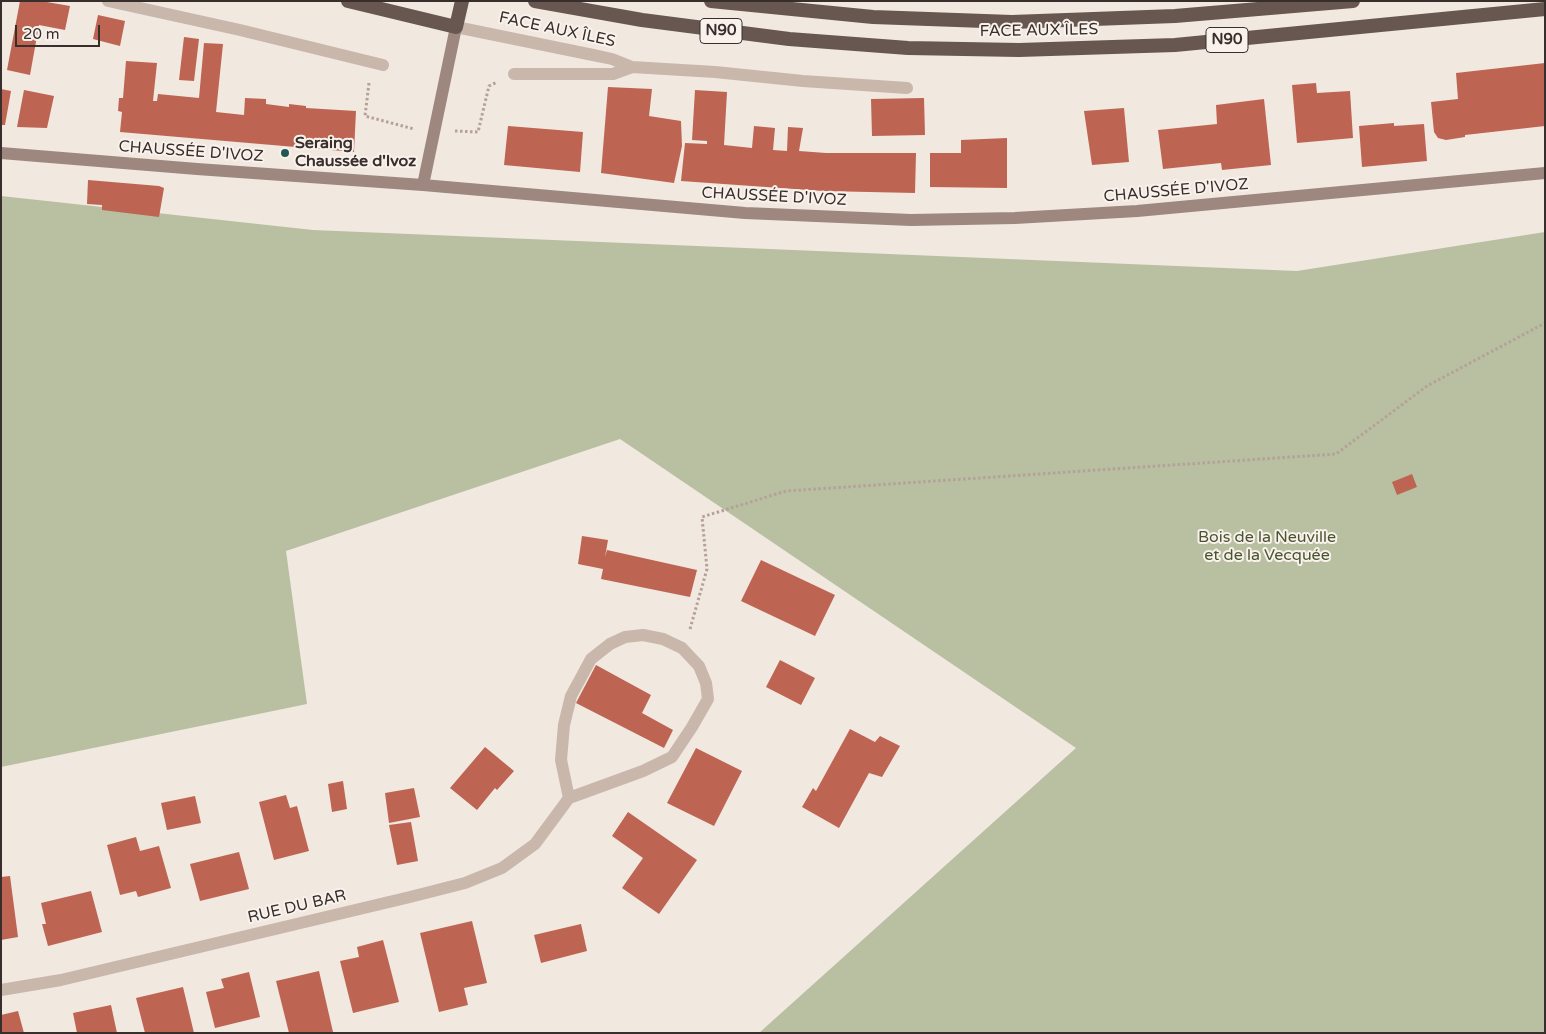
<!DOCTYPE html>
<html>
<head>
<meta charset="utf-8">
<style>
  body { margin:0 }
  #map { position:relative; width:1546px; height:1034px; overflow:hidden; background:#f1e8e0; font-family:"Varela Round",sans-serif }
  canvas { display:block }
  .frame { position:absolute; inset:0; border:2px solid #382e2b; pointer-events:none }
  .scale { position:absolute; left:15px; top:25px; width:85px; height:22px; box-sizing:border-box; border:2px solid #382e2b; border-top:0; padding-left:6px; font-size:15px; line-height:18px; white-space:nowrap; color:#382e2b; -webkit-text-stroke:4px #f9f2ec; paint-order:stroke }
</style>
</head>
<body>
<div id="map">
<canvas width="1546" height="1034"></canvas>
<div class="frame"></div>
<div class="scale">20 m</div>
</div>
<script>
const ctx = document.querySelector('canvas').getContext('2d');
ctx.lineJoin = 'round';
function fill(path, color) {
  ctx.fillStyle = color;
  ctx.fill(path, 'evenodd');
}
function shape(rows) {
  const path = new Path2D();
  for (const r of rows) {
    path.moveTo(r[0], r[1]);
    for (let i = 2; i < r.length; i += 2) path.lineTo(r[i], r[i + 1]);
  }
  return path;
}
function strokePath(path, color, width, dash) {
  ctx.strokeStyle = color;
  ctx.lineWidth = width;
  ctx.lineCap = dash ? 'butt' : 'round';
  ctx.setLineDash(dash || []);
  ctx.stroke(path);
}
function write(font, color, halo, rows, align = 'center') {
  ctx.font = font + ' "Varela Round",sans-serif';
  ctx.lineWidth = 4;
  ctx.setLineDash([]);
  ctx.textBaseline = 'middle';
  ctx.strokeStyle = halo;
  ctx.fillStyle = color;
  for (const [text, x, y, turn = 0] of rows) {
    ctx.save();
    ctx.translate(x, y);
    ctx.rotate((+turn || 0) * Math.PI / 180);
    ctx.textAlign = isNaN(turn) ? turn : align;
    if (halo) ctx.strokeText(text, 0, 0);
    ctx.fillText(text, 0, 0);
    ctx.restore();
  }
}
const green = shape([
  [1,196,313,230,1297,271,1545,232,1545,1033,759,1033,1076,748,620,439,286,551,307,704,1,767]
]);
const building = shape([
  [20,1,41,1,70,6,65,30,39,25,30,75,7,70],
  [98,15,125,21,120,46,93,39],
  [184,37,199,39,194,81,179,80],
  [204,43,223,44,216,112,244,115,245,98,266,99,266,104,289,107,289,104,306,106,306,108,356,111,354,152,120,132,122,112,118,111,119,98,123,98,126,61,157,63,153,101,157,101,158,94,199,98],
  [1545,63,1545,126,1465,135,1465,137,1446,140,1438,138,1434,132,1431,102,1458,99,1456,73],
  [1316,83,1317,93,1350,91,1353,138,1297,143,1292,85],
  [608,87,652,89,649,116,681,121,682,146,674,183,601,173],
  [1,89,11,91,5,125,1,125],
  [24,90,54,96,47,128,17,127],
  [695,90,727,92,724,145,752,148,754,126,775,128,773,150,787,151,788,127,803,128,799,151,826,153,916,153,915,193,823,191,681,181,685,143,707,144,707,141,692,140],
  [924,98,925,135,872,136,871,99],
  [1264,99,1271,165,1222,170,1221,163,1163,169,1158,130,1217,124,1216,105],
  [1124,108,1129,162,1092,165,1084,111],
  [1394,123,1394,126,1424,124,1427,161,1362,167,1359,126],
  [508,126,583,132,580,172,504,165],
  [1007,138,1007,188,930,187,930,153,961,153,961,140],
  [88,180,159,186,164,188,159,217,102,210,102,205,87,204],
  [1412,474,1417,487,1397,495,1392,482],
  [582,536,608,540,605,557,607,550,697,570,690,597,601,579,603,569,578,564],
  [761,560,835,595,815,636,741,601],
  [780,660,815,678,801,705,766,687],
  [596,665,651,695,642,713,673,730,664,748,576,703],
  [850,729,875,742,880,736,900,746,882,777,869,773,839,828,802,807,813,788,816,791],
  [485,747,514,771,497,790,495,788,477,810,450,788],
  [696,748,742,771,714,826,667,803],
  [343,781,347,809,332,812,328,784],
  [414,788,420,817,389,823,385,793],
  [286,795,290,808,297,806,309,851,274,860,259,802],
  [195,796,201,823,167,830,161,803],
  [628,812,697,860,659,914,622,888,643,858,612,836],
  [411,822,418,861,397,865,389,825],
  [136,837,140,851,159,846,171,888,138,897,136,891,120,895,107,845],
  [239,852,249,889,200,901,190,864],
  [10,876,18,937,1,940,1,877],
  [91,891,102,932,48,946,42,924,46,924,41,903],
  [472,921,487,983,464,988,468,1005,439,1012,420,933],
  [581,924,587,951,541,963,534,935],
  [383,940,399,1002,353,1013,340,961,359,957,357,947],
  [319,971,333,1032,289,1033,276,981],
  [249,972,260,1017,215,1028,206,992,224,988,221,979],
  [183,987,194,1033,145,1033,136,998],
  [111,1005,117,1033,77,1033,73,1013],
  [18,1011,24,1033,1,1033,1,1015]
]);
const path = shape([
  [369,83,365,116,414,129],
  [455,131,478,132,489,86,497,82],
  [690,629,707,569,702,517,786,491,1336,454,1427,386,1545,323]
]);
const service = shape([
  [456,27,593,55,612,59,632,67,715,72,803,81,907,88],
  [514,74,613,74,632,67]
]);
const minor = shape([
  [108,1,240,30,383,65],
  [1,990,61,980,410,897,465,883,502,868,535,844,569,798,643,771,672,757,692,727,708,699,706,683,699,666,682,648,663,639,643,635,625,637,610,644,591,659,571,696,564,725,561,760,569,798]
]);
const secondary = shape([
  [1,153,197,169,423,185,745,213,911,220,1015,218,1137,211,1545,173],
  [423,185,456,27]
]);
const trunk = shape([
  [348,1,456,27,462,1],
  [535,1,642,20,789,39,908,48,1019,50,1175,45,1545,9],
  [711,1,873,17,1012,22,1175,16,1353,1]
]);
const markers = [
  [285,153,5,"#235756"]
];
const shields = [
  [721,31,42],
  [1227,40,42]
];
const shieldNames = [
  ["N90",721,31],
  ["N90",1227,40]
];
const streetNames = [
  ["FACE AUX ÎLES",557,30,12],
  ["FACE AUX ÎLES",1039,31,-1],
  ["CHAUSSÉE D'IVOZ",191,152,4],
  ["CHAUSSÉE D'IVOZ",1176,191,-5],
  ["CHAUSSÉE D'IVOZ",774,197,3],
  ["RUE DU BAR",297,907,-13]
];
const poiNames = [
  ["Seraing",295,144],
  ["Chaussée d'Ivoz",295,162]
];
const parkNames = [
  ["Bois de la Neuville",1267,538],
  ["et de la Vecquée",1267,556]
];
fill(green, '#b8c0a1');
fill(building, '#be6452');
strokePath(path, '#b5a197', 3, [2.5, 2.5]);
strokePath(service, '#c9b7ac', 12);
strokePath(minor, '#c9b7ac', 12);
strokePath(secondary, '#9d877e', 12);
strokePath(trunk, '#685650', 14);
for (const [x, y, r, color] of markers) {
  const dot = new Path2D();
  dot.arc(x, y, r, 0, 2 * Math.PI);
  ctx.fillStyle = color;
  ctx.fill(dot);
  strokePath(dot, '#f9f2ec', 2);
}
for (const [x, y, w] of shields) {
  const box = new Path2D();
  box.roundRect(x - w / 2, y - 12.5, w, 25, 4);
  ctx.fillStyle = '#f9f2ec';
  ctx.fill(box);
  strokePath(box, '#382e2b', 1);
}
write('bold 15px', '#382e2b', null, shieldNames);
write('16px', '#382e2b', '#f9f2ec', streetNames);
write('bold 16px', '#382e2b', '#f9f2ec', poiNames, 'left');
write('16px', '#4a5430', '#f9f2ec', parkNames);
</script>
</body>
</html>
